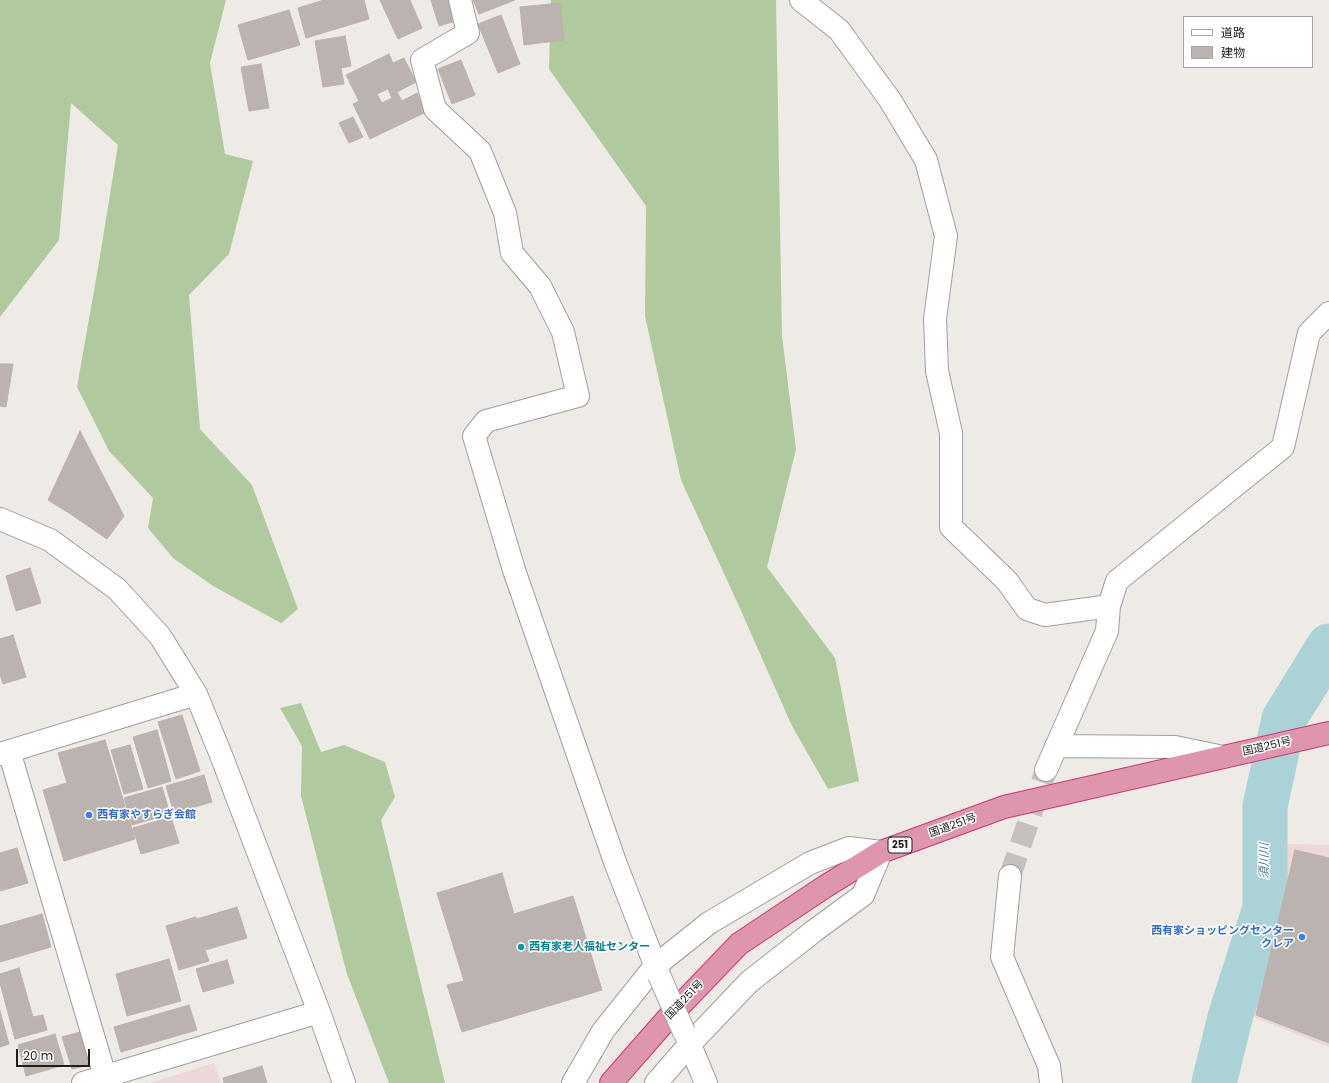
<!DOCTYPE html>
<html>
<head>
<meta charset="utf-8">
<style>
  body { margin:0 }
  #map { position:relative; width:1329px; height:1083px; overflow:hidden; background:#eeeae6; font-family:Poppins,"Noto Sans JP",sans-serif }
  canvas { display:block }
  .legend { position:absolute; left:1183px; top:16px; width:130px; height:52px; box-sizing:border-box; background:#fff; border:1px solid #a5a5a5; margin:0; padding:5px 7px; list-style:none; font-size:12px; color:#1e1e1e }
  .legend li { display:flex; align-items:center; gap:8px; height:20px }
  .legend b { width:20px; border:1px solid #a5a5a5 }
  .scale { position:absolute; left:16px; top:1049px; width:74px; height:18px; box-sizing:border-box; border:2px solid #1e1e1e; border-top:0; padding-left:5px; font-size:12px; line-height:14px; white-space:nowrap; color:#1e1e1e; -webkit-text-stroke:3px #fff; paint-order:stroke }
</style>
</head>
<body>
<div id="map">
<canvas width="1329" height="1083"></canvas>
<ul class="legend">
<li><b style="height:5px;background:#fff"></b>道路</li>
<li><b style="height:11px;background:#bbb3af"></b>建物</li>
</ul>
<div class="scale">20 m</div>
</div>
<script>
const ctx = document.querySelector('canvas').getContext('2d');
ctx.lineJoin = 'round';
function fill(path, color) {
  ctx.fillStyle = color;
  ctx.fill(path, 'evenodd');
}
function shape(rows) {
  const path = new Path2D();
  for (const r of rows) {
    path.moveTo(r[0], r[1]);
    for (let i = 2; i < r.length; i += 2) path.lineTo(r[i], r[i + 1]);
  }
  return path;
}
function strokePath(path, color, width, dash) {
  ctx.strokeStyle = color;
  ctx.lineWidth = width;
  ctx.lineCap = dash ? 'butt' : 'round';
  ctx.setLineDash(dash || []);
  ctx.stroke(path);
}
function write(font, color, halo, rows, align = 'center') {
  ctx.font = font + ' Poppins,"Noto Sans JP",sans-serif';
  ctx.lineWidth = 3;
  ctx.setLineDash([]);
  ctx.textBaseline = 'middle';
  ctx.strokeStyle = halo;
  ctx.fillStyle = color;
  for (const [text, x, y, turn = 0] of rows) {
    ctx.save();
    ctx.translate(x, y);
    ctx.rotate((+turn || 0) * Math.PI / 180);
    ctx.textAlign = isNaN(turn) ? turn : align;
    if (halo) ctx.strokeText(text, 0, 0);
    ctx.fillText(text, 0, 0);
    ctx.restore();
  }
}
const commercial = shape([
  [1286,844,1329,845,1329,1047,1243,1013],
  [214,1063,221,1083,150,1083]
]);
const forest = shape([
  [0,0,226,0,210,63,225,154,253,161,229,254,189,295,200,429,252,485,298,609,281,623,213,586,173,558,148,528,153,498,109,451,77,387,98,268,118,145,71,103,59,240,0,317],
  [551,0,776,0,782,336,796,449,767,567,835,658,859,781,828,789,792,726,738,604,681,480,645,316,646,206,549,69],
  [301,703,321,752,344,745,385,762,395,797,381,820,445,1083,389,1083,347,974,301,796,302,746,280,708]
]);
const river = shape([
  [1214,1083,1231,1014,1265,908,1265,806,1284,719,1329,646]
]);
const building = shape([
  [324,0,364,0,369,19,306,38,298,8,324,0],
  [380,0,410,0,422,28,398,39,380,0],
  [431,0,453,0,459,20,439,26,431,0],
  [473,0,515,0,479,14,473,0],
  [560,3,564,40,524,45,520,7,560,3],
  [289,10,300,45,248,60,238,25,289,10],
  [501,15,520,64,498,73,478,24,501,15],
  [345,36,351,66,341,68,344,84,323,87,315,41,345,36],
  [389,54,393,63,404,58,416,82,397,92,402,101,417,93,426,112,370,139,353,104,359,101,346,75,389,54],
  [388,89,392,98,382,103,377,94,388,89],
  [461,60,475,95,452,104,438,69,461,60],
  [261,64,269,108,249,111,241,67,261,64],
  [353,117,363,137,349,143,339,123,353,117],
  [0,364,13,364,6,407,0,406,0,364],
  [80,431,124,516,107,539,72,515,48,500,80,431],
  [30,568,41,603,16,611,6,576,30,568],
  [13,635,26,677,3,684,0,674,0,639,13,635],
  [182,715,200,771,176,779,158,722,182,715],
  [157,730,171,781,148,788,133,737,157,730],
  [105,740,135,839,64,861,43,790,67,783,58,753,105,740],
  [130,745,143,789,124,794,111,750,130,745],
  [204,775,212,802,174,813,166,786,204,775],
  [162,787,170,814,132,825,124,798,162,787],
  [171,817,179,843,141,854,133,828,171,817],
  [17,848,28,883,0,891,0,853,17,848],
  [1295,850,1329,858,1329,1043,1256,1015,1295,850],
  [502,873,514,914,573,896,602,990,462,1032,447,985,464,981,437,893,502,873],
  [237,907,247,938,205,950,209,961,179,970,166,926,196,917,197,919,237,907],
  [42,914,51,947,0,962,0,926,42,914],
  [169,959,181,1001,127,1016,116,974,169,959],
  [227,960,234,983,203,992,196,969,227,960],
  [19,968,33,1017,43,1015,47,1030,15,1039,0,983,0,974,19,968],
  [189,1005,197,1030,121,1052,114,1027,189,1005],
  [0,1011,9,1044,0,1047,0,1011],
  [80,1032,89,1065,72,1069,62,1037,80,1032],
  [55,1034,64,1065,26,1076,18,1045,55,1034],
  [262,1066,267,1083,224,1083,223,1078,262,1066]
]);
const minorTunnel = shape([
  [1010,876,1046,770]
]);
const minor = shape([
  [460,0,468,33,422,60,435,109,480,151,505,213,512,253,540,286,563,332,578,396,486,421,474,436,514,570,615,862,659,975],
  [801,0,839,30,890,100,926,160,946,236,935,319,937,371,951,433,951,527,1007,581,1027,609,1045,615,1109,606],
  [0,519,50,540,117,589,160,636,196,694,221,755,319,1012,344,1083],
  [1056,746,1175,747,1223,757],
  [9,751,107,1083],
  [0,754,196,694],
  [1046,770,1107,631,1109,606,1117,581,1283,447,1309,333,1329,313],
  [1010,876,1002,957,1049,1066,1051,1083],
  [685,1033,706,1083],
  [83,1083,319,1012],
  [573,1083,603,1031,655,966,709,923,810,863,849,848,881,852,863,895,814,931,749,982,690,1044,656,1083]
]);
const highway = shape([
  [611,1083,668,1018,739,944,826,886,881,852,1004,807,1329,733]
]);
const minorBridge = shape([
  [659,975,684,1032]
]);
const markers = [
  [89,815,4,"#3f7fe0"],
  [1302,937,4,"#3f7fe0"],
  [521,947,4,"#0f9aa8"]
];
const shields = [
  [900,845,24]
];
const shieldNames = [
  ["251",900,845]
];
const streetNames = [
  ["国道251号",1267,747,-13],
  ["国道251号",953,826,-20],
  ["国道251号",685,1000,-46]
];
const shopNames = [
  ["西有家やすらぎ会館",97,815],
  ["西有家ショッピングセンター",1294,931,"right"],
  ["クレア",1294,944,"right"]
];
const cultureNames = [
  ["西有家老人福祉センター",529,947]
];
const waterNames = [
  ["須川川",1265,861,-90]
];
fill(commercial, '#edd7d8');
fill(forest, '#b0c99f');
strokePath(river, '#abd2d7', 45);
fill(building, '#bbb3af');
strokePath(building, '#beb0aa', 1);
strokePath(minorTunnel, '#c4c1be', 22, [22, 11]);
strokePath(minor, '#9f9f9f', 24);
strokePath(highway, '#c7387a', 24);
strokePath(minor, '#fff', 22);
strokePath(highway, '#dd96ab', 22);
strokePath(minorBridge, '#9f9f9f', 24, []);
strokePath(minorBridge, '#fff', 22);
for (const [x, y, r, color] of markers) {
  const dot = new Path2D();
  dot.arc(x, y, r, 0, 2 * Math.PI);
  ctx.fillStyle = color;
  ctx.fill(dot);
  strokePath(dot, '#fff', 1.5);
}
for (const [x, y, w] of shields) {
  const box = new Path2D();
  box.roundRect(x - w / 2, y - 8, w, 16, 3);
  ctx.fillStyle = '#fff';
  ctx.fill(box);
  strokePath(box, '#1e1e1e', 1);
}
write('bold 10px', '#1e1e1e', null, shieldNames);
write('11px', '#1e1e1e', '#fff', streetNames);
write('bold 11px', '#366cbe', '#fff', shopNames, 'left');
write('bold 11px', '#0d838f', '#fff', cultureNames, 'left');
write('italic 12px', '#4e7a94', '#fff', waterNames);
</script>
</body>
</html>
